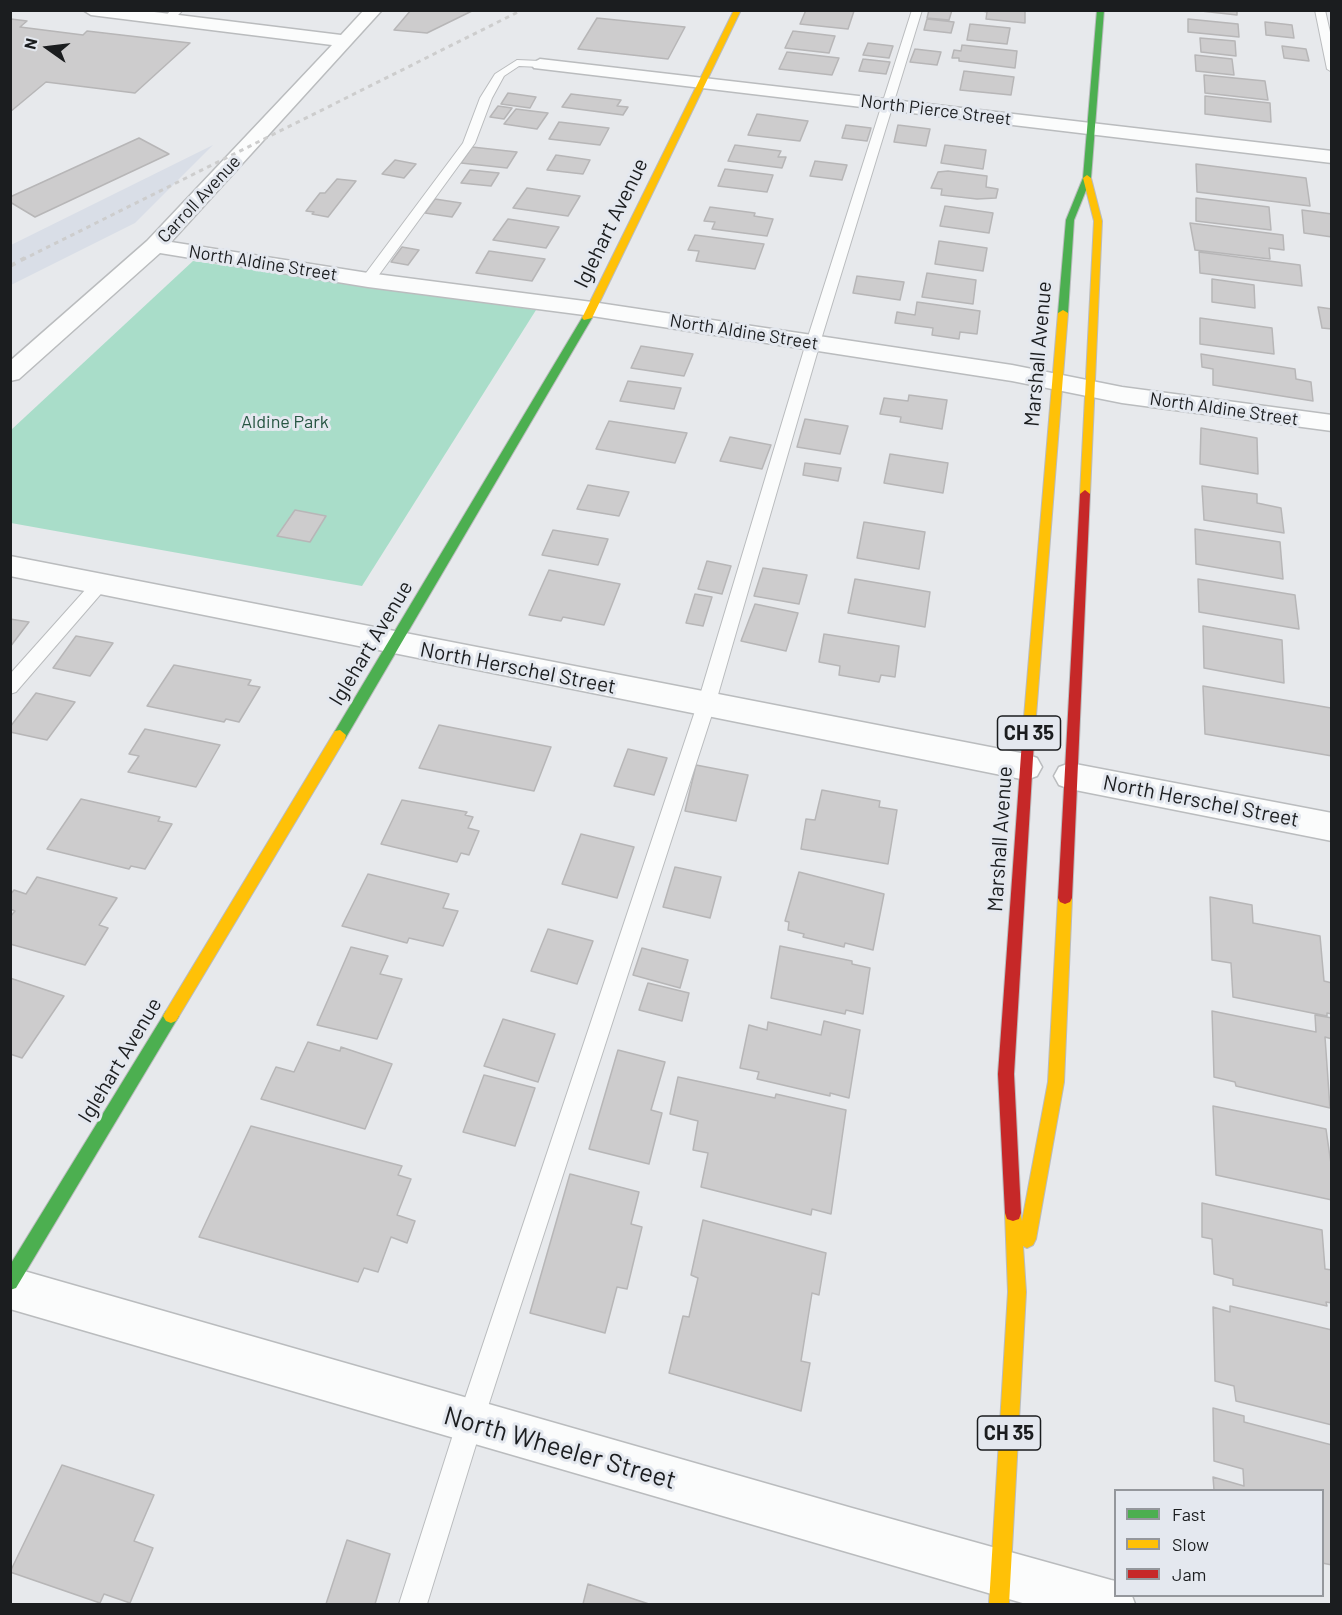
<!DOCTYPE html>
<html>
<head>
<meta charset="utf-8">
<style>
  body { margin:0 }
  #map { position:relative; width:1342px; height:1615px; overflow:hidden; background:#e7e9ec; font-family:Barlow,sans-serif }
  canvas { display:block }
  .frame { position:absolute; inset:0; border:12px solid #1b1d1f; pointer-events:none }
  .legend { position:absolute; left:1114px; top:1489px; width:210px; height:108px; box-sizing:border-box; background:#e4e8ef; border:2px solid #94979c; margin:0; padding:8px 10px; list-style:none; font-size:18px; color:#1b1d1f }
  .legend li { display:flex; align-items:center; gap:12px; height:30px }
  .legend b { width:30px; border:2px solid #94979c }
  .north { position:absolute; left:18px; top:18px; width:60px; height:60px; -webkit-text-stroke:4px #e4e8ef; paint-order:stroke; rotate:284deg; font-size:16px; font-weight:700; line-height:24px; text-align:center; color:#1b1d1f }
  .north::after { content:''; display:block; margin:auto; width:21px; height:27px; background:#1b1d1f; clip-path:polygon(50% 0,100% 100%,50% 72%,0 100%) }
</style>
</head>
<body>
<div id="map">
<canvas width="1342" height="1615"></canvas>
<div class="frame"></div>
<ul class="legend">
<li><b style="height:8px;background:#4caf50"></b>Fast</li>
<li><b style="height:8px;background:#ffc107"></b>Slow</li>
<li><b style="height:8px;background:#c62828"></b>Jam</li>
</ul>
<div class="north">N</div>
</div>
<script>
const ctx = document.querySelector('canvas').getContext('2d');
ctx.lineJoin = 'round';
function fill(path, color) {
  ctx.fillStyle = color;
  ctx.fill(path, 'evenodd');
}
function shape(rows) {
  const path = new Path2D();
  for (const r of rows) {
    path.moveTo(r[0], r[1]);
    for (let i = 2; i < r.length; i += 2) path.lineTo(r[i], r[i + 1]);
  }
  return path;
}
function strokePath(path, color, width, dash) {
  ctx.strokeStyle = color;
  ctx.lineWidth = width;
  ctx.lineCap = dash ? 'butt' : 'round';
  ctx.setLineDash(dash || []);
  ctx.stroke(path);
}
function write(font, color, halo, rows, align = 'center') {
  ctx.font = font + ' Barlow,sans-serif';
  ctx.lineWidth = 6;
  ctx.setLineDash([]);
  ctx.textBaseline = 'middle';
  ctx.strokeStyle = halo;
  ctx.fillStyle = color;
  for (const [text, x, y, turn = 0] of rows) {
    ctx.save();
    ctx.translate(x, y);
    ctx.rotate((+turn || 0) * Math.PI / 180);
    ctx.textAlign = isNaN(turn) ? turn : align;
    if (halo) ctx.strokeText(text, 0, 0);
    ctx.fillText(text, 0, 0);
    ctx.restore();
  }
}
const built = shape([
  [213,145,135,223,11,285,11,245]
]);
const green = shape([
  [193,261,536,310,362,586,11,523,11,430]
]);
const building = shape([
  [411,10,474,10,427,33,394,30,411,10],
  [806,10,846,10,854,11,848,29,800,24,806,10],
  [929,10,952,10,949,20,927,18,929,10],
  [979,10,1025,10,1025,23,986,19,987,12,979,10],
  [1192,10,1237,10,1237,15,1192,10],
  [597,18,685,27,668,59,578,49,597,18],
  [11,19,27,21,20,27,83,35,87,31,190,43,135,93,46,82,10,112,11,19],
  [927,19,954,22,951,33,924,30,927,19],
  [1188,19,1238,24,1239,37,1188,32,1188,19],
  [1265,22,1292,25,1294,38,1266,35,1265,22],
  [970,24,1010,28,1007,44,967,40,970,24],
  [793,31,835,36,829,53,785,48,793,31],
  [1200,38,1235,41,1236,56,1201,52,1200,38],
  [868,43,893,46,889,58,863,55,868,43],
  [962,45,1017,51,1015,68,959,61,959,58,952,58,954,50,961,51,962,45],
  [1282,46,1306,49,1309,61,1284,58,1282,46],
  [915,49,941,52,937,65,910,62,915,49],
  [787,52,839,58,832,75,779,69,787,52],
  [1195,55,1232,59,1234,75,1196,71,1195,55],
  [863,59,890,62,886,74,859,71,863,59],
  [964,71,1014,77,1011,95,960,90,964,71],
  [1204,75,1265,81,1268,100,1205,93,1204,75],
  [508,93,536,97,530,108,501,104,508,93],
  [571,94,621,100,617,106,628,107,623,115,562,107,571,94],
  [1205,96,1270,103,1271,122,1205,114,1205,96],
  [498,106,512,108,504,119,490,117,498,106],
  [516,109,548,113,537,129,504,124,516,109],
  [757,114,808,121,800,141,748,135,757,114],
  [559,122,609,128,600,145,549,139,559,122],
  [846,125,871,128,867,141,842,138,846,125],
  [898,125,930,129,926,146,894,142,898,125],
  [139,138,169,154,35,217,10,202,10,197,139,138],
  [735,145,781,151,778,157,786,157,782,168,728,161,735,145],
  [945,145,986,150,983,169,941,163,945,145],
  [472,147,517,152,507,168,461,163,472,147],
  [556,155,590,160,583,174,547,170,556,155],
  [395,160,416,164,404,178,382,174,395,160],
  [815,161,847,165,842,180,810,176,815,161],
  [1196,164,1306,178,1310,206,1197,192,1196,164],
  [725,169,773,175,767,192,718,186,725,169],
  [470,170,499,173,491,186,461,183,470,170],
  [948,171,987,176,986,187,998,189,996,198,977,199,941,195,942,189,931,188,938,172,948,171],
  [337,179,356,181,328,217,312,214,314,212,306,211,320,193,325,193,337,179],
  [527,188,580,196,568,216,513,208,527,188],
  [1196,198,1269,207,1271,230,1196,221,1196,198],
  [435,199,461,203,452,217,425,213,435,199],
  [945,206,993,213,989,233,940,226,945,206],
  [710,207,755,213,754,216,773,219,767,236,712,229,715,222,704,221,710,207],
  [1302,210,1332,214,1332,237,1304,233,1302,210],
  [508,219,559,227,546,248,493,240,508,219],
  [1190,223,1283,235,1284,250,1269,248,1270,259,1195,250,1190,223],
  [695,235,764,244,755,269,696,261,699,251,688,250,695,235],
  [939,241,987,248,983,271,935,264,939,241],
  [402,247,419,250,408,265,391,262,402,247],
  [489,251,545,259,532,281,476,273,489,251],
  [1199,252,1300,265,1302,286,1200,273,1199,252],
  [927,273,976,280,973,304,922,297,927,273],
  [857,276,904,282,900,300,853,293,857,276],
  [1212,279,1254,285,1255,308,1212,302,1212,279],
  [917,302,980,311,977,334,960,332,959,339,932,335,933,328,895,323,897,312,915,315,917,302],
  [1318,307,1332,309,1332,329,1322,328,1318,307],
  [1200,318,1272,328,1274,354,1200,344,1200,318],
  [641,346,693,354,684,376,631,368,641,346],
  [1201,354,1295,369,1296,379,1311,382,1313,401,1213,385,1213,369,1202,367,1201,354],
  [628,381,681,388,674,409,620,401,628,381],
  [909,395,947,400,942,429,900,422,901,417,880,414,884,398,908,401,909,395],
  [805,419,848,426,840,454,797,447,805,419],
  [609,421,687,433,675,463,596,449,609,421],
  [1201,428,1257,438,1258,474,1200,464,1201,428],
  [730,437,771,445,762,469,720,461,730,437],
  [890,454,948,463,943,493,884,483,890,454],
  [805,463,841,468,838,481,803,475,805,463],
  [588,485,629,492,619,516,577,509,588,485],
  [1202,486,1257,494,1257,503,1281,508,1284,533,1204,520,1202,486],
  [295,510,326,516,310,542,277,536,295,510],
  [864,522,925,532,919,569,857,558,864,522],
  [1195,529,1280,542,1283,579,1196,564,1195,529],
  [553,530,608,539,598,565,542,555,553,530],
  [707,561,731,566,722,594,698,589,707,561],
  [763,568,807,575,799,604,754,596,763,568],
  [549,570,620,584,604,625,563,617,561,621,529,615,549,570],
  [855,579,930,592,925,627,848,613,855,579],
  [1198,579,1295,595,1299,629,1199,612,1198,579],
  [695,594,712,597,703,626,686,623,695,594],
  [755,604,798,613,786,651,741,641,755,604],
  [10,619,29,622,10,647,10,619],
  [1203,626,1282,640,1284,683,1204,668,1203,626],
  [824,634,899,646,895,677,881,675,879,682,839,675,840,666,819,662,824,634],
  [76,636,113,643,90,676,53,668,76,636],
  [174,665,251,680,248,685,260,687,239,722,226,719,224,722,147,706,174,665],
  [1203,686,1331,708,1332,756,1205,734,1203,686],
  [36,693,75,702,47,740,10,732,10,727,36,693],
  [439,725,551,747,534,791,419,768,439,725],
  [145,729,220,745,196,787,128,772,139,756,129,754,145,729],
  [628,749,667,758,654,795,614,786,628,749],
  [696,765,748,775,736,821,685,811,696,765],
  [822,790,880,801,879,807,897,810,888,864,801,849,806,819,815,820,822,790],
  [81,799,160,817,158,821,172,824,145,869,131,866,129,869,47,849,81,799],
  [402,800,467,812,465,815,473,817,468,828,479,831,469,855,461,853,457,862,381,844,402,800],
  [581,834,634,847,617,898,562,884,581,834],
  [675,867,721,877,710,918,663,907,675,867],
  [799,872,884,894,873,950,845,943,844,947,803,937,804,934,788,930,789,922,785,921,799,872],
  [368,874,449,894,443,908,458,911,443,946,409,938,407,943,342,926,368,874],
  [37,877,117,898,99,925,108,928,85,965,10,944,10,917,15,911,10,909,10,895,14,890,26,894,37,877],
  [1210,897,1252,905,1253,923,1320,936,1324,981,1332,983,1332,1014,1327,1013,1327,1016,1233,997,1231,963,1212,960,1210,897],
  [548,929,593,941,577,984,531,971,548,929],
  [780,946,852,961,852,964,870,968,863,1014,846,1010,845,1014,771,998,780,946],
  [351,947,388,956,380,974,402,979,377,1039,317,1025,351,947],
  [642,948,688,960,680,988,633,975,642,948],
  [10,978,64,996,22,1058,10,1054,10,978],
  [648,983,689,993,682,1021,639,1010,648,983],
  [1212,1011,1316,1032,1315,1015,1332,1018,1332,1039,1325,1037,1330,1108,1236,1086,1235,1082,1214,1077,1212,1011],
  [503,1019,555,1034,538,1082,484,1066,503,1019],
  [824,1021,860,1030,849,1098,830,1093,830,1096,757,1079,759,1072,740,1068,749,1025,767,1030,768,1022,821,1035,824,1021],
  [308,1042,340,1051,341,1047,392,1064,365,1129,261,1099,276,1067,294,1072,308,1042],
  [618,1050,665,1062,651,1110,662,1113,649,1164,589,1149,618,1050],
  [484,1075,535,1088,515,1146,463,1132,484,1075],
  [678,1077,775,1098,776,1094,846,1110,831,1214,812,1209,811,1215,701,1187,708,1153,693,1150,698,1121,670,1114,678,1077],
  [1213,1106,1326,1129,1332,1171,1332,1200,1216,1175,1213,1106],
  [251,1126,402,1166,398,1175,411,1179,397,1215,415,1221,407,1243,391,1237,378,1272,364,1268,358,1282,199,1237,251,1126],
  [570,1174,639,1192,631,1224,642,1227,627,1289,617,1287,605,1333,530,1313,570,1174],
  [1202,1203,1322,1230,1325,1269,1332,1270,1332,1303,1326,1302,1327,1306,1233,1285,1233,1279,1214,1274,1212,1239,1202,1237,1202,1203],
  [703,1220,826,1253,819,1295,812,1293,801,1361,810,1363,801,1411,669,1373,683,1316,689,1317,698,1278,691,1275,703,1220],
  [1230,1306,1332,1330,1332,1425,1236,1401,1234,1386,1215,1381,1213,1307,1230,1312,1230,1306],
  [1213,1408,1244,1416,1244,1422,1332,1445,1332,1565,1322,1563,1322,1490,1214,1490,1213,1477,1244,1486,1243,1469,1214,1461,1213,1408],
  [62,1465,154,1495,134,1541,153,1548,130,1603,104,1594,100,1603,10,1572,62,1465],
  [347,1540,390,1554,375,1604,326,1604,347,1540],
  [588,1584,649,1604,583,1604,588,1584]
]);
const lane = shape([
  [171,10,183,10,172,21,164,21,163,19,171,10],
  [912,10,922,10,820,343,715,705,483,1422,427,1604,399,1604,457,1422,697,705,806,343,912,10],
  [1315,10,1325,10,1332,41,1332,72,1327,69,1315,10],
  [517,60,540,61,545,64,540,67,519,66,504,76,492,98,475,143,373,283,363,283,363,277,463,143,480,98,495,74,517,60],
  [100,578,106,580,108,584,106,588,16,692,10,694,10,674,94,580,100,578]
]);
const street = shape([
  [83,10,138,10,341,35,364,10,382,10,171,242,368,273,592,302,1012,365,1122,387,1332,415,1332,431,1122,403,1012,381,592,316,368,287,160,253,19,379,10,381,10,361,147,241,332,45,91,15,83,10],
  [540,59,1332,151,1332,163,534,68,531,64,540,59],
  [10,556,1026,754,1037,758,1042,767,1037,776,1026,780,10,576,10,556],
  [1070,763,1332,813,1332,841,1070,789,1059,785,1054,776,1059,767,1070,763],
  [10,1267,852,1508,1111,1580,1116,1581,1116,1596,1132,1596,1135,1604,1026,1604,10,1309,10,1267]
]);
const fast = shape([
  [1097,10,1104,10,1091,178,1074,220,1068,313,1063,316,1058,313,1066,220,1083,178,1097,10],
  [587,315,592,318,345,739,335,739,334,735,335,731,582,318,587,315],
  [171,1009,176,1011,179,1016,176,1021,16,1288,10,1290,10,1265,166,1011,171,1009]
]);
const slow = shape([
  [734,10,741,10,592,318,584,320,582,318,734,10],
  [1087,175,1091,178,1102,221,1090,494,1085,498,1080,494,1094,221,1083,178,1087,175],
  [1063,310,1068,313,1034,741,1028,746,1022,741,1058,313,1063,310],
  [340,730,346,735,345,739,176,1021,171,1023,166,1021,163,1016,166,1011,335,731,340,730],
  [1065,892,1070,894,1072,898,1064,1082,1036,1239,1033,1245,1027,1248,1023,1246,1026,1292,1009,1604,989,1604,1008,1292,1005,1213,1007,1207,1013,1205,1019,1207,1022,1221,1048,1082,1058,898,1060,894,1065,892]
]);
const jam = shape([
  [1085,490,1090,494,1072,898,1070,902,1065,904,1060,902,1058,898,1080,494,1085,490],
  [1028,736,1034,741,1014,1074,1021,1213,1019,1219,1013,1221,1007,1219,1005,1213,998,1074,1022,741,1028,736]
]);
const railFar1 = shape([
  [22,260,522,10]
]);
const rail = shape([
  [10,266,25,258]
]);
const farStreetnames = [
  ["North Pierce Street",936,110,7],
  ["Carroll Avenue",199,199,-47],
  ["North Aldine Street",263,263,9],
  ["North Aldine Street",744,332,9],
  ["North Aldine Street",1224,409,8]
];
const farParknames = [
  ["Aldine Park",285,422]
];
const shields = [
  [1029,733,63],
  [1009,1433,63]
];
const shieldNames = [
  ["CH 35",1029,733],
  ["CH 35",1009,1433]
];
const streetNames = [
  ["Iglehart Avenue",611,223,-64],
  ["Marshall Avenue",1038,354,-85],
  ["Iglehart Avenue",371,643,-59],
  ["North Herschel Street",518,668,11],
  ["North Herschel Street",1201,801,11],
  ["Marshall Avenue",1000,839,-86],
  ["Iglehart Avenue",120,1060,-59]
];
const nearStreetnames = [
  ["North Wheeler Street",560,1448,16]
];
fill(built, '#d9dee7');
fill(green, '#a9ddc9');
fill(building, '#cdcccd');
strokePath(building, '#b7b6b7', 1.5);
strokePath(lane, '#babcbe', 2);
strokePath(street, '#babcbe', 3);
strokePath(fast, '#babcbe', 2);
strokePath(slow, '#babcbe', 2);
strokePath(jam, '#babcbe', 2);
fill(lane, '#fbfcfc');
fill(street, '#fbfcfc');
fill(fast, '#4caf50');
fill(slow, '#ffc107');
fill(jam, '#c62828');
strokePath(railFar1, '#cdcdcd', 3, [4.5, 4.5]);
strokePath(rail, '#cdcdcd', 4, [6, 6]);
write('18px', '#1b1d1f', '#e4e8ef', farStreetnames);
write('18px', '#275542', '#e4e8ef', farParknames);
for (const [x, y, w] of shields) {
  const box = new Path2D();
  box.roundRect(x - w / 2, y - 17, w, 34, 4.5);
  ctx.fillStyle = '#e4e8ef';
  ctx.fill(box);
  strokePath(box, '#1b1d1f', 1.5);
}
write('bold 20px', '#1b1d1f', null, shieldNames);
write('21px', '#1b1d1f', '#e4e8ef', streetNames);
write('26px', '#1b1d1f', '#e4e8ef', nearStreetnames);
</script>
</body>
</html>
